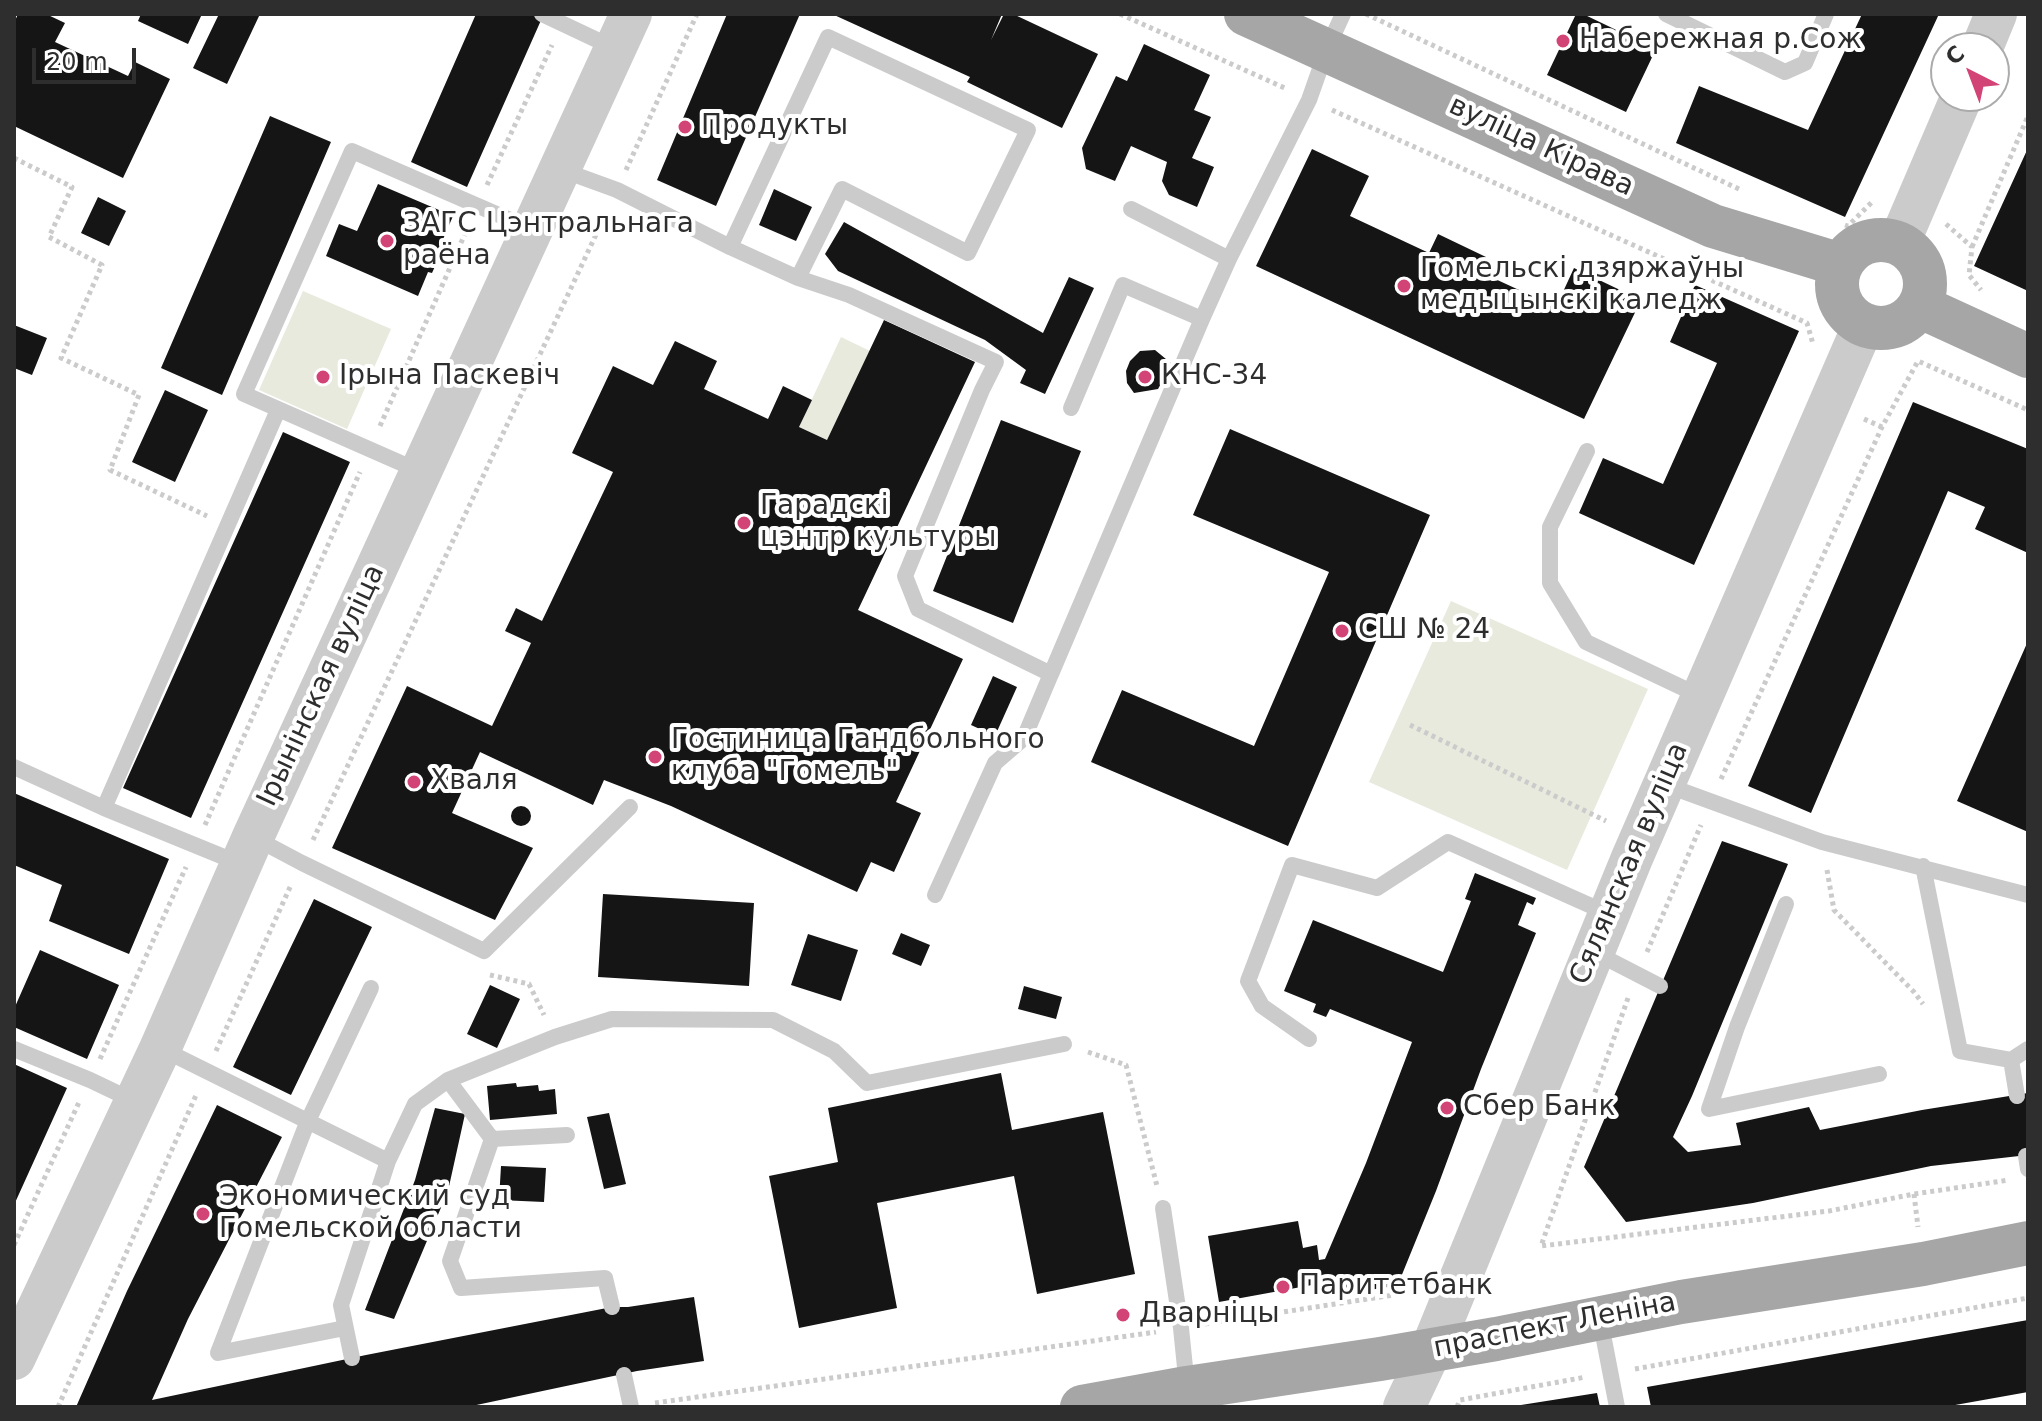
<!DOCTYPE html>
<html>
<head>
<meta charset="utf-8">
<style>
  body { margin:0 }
  #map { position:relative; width:2042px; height:1421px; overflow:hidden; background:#fff; font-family:"DejaVu Sans",sans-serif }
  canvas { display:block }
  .frame { position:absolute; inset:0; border:16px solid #2e2e2e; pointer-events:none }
  .north { position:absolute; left:1930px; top:32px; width:80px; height:80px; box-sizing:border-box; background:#fff; border:2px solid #ababab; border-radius:50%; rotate:318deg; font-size:22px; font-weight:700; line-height:32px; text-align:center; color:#2e2e2e }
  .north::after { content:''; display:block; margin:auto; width:28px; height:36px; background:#d24376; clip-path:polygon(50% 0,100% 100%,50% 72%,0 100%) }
  .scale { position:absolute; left:32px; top:48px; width:104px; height:36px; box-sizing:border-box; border:4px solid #2e2e2e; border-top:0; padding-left:10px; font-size:24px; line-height:28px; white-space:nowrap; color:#2e2e2e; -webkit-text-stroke:6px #fff; paint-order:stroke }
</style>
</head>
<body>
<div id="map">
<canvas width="2042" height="1421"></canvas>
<div class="frame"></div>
<div class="north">С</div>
<div class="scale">20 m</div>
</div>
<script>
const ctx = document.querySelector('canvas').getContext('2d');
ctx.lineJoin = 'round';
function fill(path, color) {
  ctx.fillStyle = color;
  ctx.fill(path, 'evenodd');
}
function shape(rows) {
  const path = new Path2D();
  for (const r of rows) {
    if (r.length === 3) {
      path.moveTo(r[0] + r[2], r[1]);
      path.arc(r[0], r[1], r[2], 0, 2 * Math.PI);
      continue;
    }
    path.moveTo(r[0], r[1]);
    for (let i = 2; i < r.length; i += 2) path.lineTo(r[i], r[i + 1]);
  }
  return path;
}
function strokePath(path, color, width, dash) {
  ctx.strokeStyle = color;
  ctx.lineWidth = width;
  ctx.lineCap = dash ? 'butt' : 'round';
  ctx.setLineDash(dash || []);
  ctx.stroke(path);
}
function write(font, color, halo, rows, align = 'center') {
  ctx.font = font + ' "DejaVu Sans",sans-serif';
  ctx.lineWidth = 8;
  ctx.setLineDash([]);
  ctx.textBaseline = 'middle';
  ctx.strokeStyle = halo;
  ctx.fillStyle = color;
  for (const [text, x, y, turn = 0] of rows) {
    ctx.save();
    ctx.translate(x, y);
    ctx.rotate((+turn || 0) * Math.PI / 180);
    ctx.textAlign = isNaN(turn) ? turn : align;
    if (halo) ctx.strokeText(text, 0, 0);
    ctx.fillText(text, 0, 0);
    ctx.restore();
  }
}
const green = shape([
  [303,291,391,329,347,429,259,390],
  [841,337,870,351,827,440,799,427],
  [1451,601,1648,689,1567,870,1369,782]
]);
const building = shape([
  [18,14,46,14,65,23,55,42,128,76,135,62,170,79,123,178,14,126,14,23],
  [141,14,202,14,188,44,138,21],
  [219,14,260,14,227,84,193,68],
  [476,14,534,14,542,18,467,187,411,162],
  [727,14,800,14,716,206,657,180],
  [832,14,1002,14,991,40,1004,14,1013,14,1098,54,1062,128,967,82,970,77],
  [1576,14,1583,14,1656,49,1626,112,1547,75],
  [1862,14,1939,14,1845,217,1676,143,1699,86,1808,130],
  [1144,44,1210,75,1194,110,1211,117,1192,158,1214,167,1197,207,1169,195,1162,181,1167,162,1131,146,1115,181,1086,169,1082,148,1116,76,1127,81],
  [270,116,331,142,222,395,161,368],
  [2028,148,2028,291,1974,266],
  [1312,149,1369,176,1350,216,1429,253,1438,234,1486,257,1480,272,1556,307,1574,268,1641,300,1584,419,1256,266],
  [378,184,453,216,438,251,441,253,432,273,428,272,418,296,326,256,339,224,357,231],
  [774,189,812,207,796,241,759,225],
  [98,197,126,211,109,246,81,233],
  [844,222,1043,333,1069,277,1094,288,1045,394,1020,383,1026,370,985,340,838,271,825,254],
  [1695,285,1799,331,1694,565,1579,513,1603,458,1663,484,1717,363,1670,342],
  [884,320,975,362,858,610,963,659,896,802,921,813,894,872,871,862,857,892,671,806,604,780,593,805,480,752,452,813,533,848,495,920,332,848,407,686,492,726,531,643,505,631,516,608,542,621,613,472,572,453,613,366,653,385,675,341,717,361,704,389,768,419,783,386,812,400,799,427,827,440],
  [14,325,47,338,32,375,14,368],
  [1155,350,1172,364,1158,389,1134,393,1127,383,1126,371,1130,361,1140,351],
  [165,390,208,410,175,482,132,462],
  [1913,402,2028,449,2028,553,1975,529,1985,507,1948,491,1811,813,1748,786],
  [1001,420,1081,451,1013,623,933,591],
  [1230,429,1430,515,1288,846,1091,762,1122,690,1254,746,1329,572,1193,515],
  [283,432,350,462,191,818,123,788],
  [2028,641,2028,832,1957,801],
  [993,676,1017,687,995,736,971,725],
  [14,793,169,859,129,954,49,921,62,885,14,865],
  [521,816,10],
  [1722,841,1788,864,1692,1096,1673,1137,1688,1152,1741,1145,1736,1123,1809,1107,1820,1130,1922,1110,2028,1093,2028,1155,1931,1166,1753,1203,1626,1222,1584,1167],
  [1475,873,1536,898,1533,905,1527,902,1518,925,1536,933,1481,1069,1436,1191,1401,1277,1388,1287,1326,1297,1323,1283,1219,1302,1208,1236,1298,1221,1303,1248,1317,1245,1319,1260,1325,1259,1366,1163,1412,1042,1330,1009,1326,1017,1313,1012,1316,1004,1284,991,1313,920,1443,972,1471,901,1465,899],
  [603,894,754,903,749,986,598,977],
  [314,899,372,927,291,1095,233,1067],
  [901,933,930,945,921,966,892,954],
  [808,934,858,950,841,1001,791,985],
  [40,950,119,985,87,1059,14,1027,14,1009],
  [490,985,520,999,497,1048,467,1034],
  [1024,986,1062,997,1056,1019,1018,1009],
  [14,1064,67,1088,14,1205],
  [1001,1073,1012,1130,1103,1112,1135,1274,1037,1294,1014,1176,877,1203,897,1308,799,1328,769,1176,838,1162,828,1108],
  [516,1083,517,1087,538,1085,539,1091,555,1089,557,1114,490,1120,487,1086],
  [217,1105,282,1137,188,1319,152,1400,366,1355,612,1307,628,1307,694,1297,704,1361,637,1371,467,1407,76,1407,127,1291],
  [435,1108,465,1114,448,1191,394,1319,365,1310,415,1180],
  [609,1113,626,1184,604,1189,587,1117],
  [501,1166,546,1168,544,1202,499,1200],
  [2028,1320,2028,1392,1944,1407,1651,1407,1647,1387],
  [1597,1393,1600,1407,1521,1407,1521,1405]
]);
const path = shape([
  [1120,14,1287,89],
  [1366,14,1741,190],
  [1332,110,1807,323,1813,344],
  [14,158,72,187,49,237,102,265,61,358,139,395,110,470,207,516],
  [626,170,697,14],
  [487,185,552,45],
  [1946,224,1972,247,1969,275,1981,290],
  [1845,225,1848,226,1873,201],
  [1972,247,2028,116],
  [1864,419,1882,427],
  [380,426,468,227],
  [1410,725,1606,821],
  [1721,779,1882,427,1918,361,2028,410],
  [205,825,360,472],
  [313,840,607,211],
  [1827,870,1834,910,1914,992,1923,1004],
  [1647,952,1701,825],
  [490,975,529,984,544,1015],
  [1628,998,1541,1246,1829,1211,1914,1194,2009,1180],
  [216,1051,291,885],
  [1088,1052,1126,1065,1157,1186],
  [100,1059,186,867],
  [1914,1194,1918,1227],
  [14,1245,80,1100],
  [1205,1324,1413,1292],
  [1635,1369,2028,1298],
  [655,1403,1156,1332],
  [58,1407,197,1093],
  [1457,1407,1460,1400,1586,1377]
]);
const service = shape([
  [542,14,614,48],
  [1666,14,1785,72,1805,63,1826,14],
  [562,170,617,190,730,247,828,37,1028,130,968,253,842,189,798,278,730,247],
  [1131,209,1229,259],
  [798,278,849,295,996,362,982,390,905,576,918,609,1051,674,1024,738,995,763,935,895],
  [1071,408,1123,285,1202,319],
  [1587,451,1550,527,1550,583,1586,642,1700,696],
  [419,471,244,394,352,151,531,229],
  [1051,674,1202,319,1229,259,1309,100,1327,49,1343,14],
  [14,767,104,808],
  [1666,785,1822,842,2028,895],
  [253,837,302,863,484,951,630,807],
  [241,864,104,808,278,410],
  [1923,866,1960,1051,2011,1060],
  [1786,904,1737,1027,1709,1109,1879,1074],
  [1594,952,1660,986],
  [1309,1039,1262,1006,1248,981,1292,865,1377,888,1448,842,1607,913],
  [14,1049,90,1080,134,1101],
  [162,1049,388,1161,415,1104,448,1080,555,1037,612,1019,773,1020,834,1051,867,1083,1064,1044],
  [448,1080,492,1139],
  [2017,1096,2011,1060,2028,1049],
  [492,1139,450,1261,461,1288,605,1278,612,1307],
  [492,1139,567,1135],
  [2026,1156,2028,1169],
  [1163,1208,1181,1328,1187,1387],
  [1600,1319,1617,1407],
  [345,1328,218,1353,307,1123,371,988],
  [352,1358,341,1305,388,1161],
  [624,1375,631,1407]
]);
const tertiary = shape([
  [1982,48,1996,14],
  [1899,243,1962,96],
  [14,1359,160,1049,253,837,631,14],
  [1404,1407,1431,1350,1632,858,1864,324]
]);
const primary = shape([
  [1246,14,1713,226,1841,265],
  [1881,284,44],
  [1919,306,2028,356],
  [1082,1407,1187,1388,1380,1359,1496,1339,1681,1302,1923,1264,2028,1243]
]);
const markers = [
  [1563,41,8,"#d24376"],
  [685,127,8,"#d24376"],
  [387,241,8,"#d24376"],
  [1404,286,8,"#d24376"],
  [323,377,8,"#d24376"],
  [1145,377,8,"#d24376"],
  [744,523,8,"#d24376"],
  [1342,631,8,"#d24376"],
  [655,757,8,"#d24376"],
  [414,782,8,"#d24376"],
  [1447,1108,8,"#d24376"],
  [203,1214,8,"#d24376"],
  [1283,1287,8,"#d24376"],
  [1123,1315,8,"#d24376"]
];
const poiNames = [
  ["Набережная р.Сож",1579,41],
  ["Продукты",701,127],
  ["ЗАГС Цэнтральнага",403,225],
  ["раёна",403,257],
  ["Гомельскі дзяржаўны",1420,270],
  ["медыцынскі каледж",1420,302],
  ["Ірына Паскевіч",339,377],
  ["КНС-34",1161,377],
  ["Гарадскі",760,507],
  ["цэнтр культуры",760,539],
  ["СШ № 24",1358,631],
  ["Гостиница Гандбольного",671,741],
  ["клуба \"Гомель\"",671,773],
  ["Хваля",430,782],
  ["Сбер Банк",1463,1108],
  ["Экономический суд",219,1198],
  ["Гомельской области",219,1230],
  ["Паритетбанк",1299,1287],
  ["Дварніцы",1139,1315]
];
const streetNames = [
  ["вуліца Кірава",1541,147,25],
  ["Ірынінская вуліца",322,686,-65],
  ["Сялянская вуліца",1630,864,-67],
  ["праспект Леніна",1555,1326,-11]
];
fill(green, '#e8eadd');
fill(building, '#151515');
strokePath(path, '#cbcbcb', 5, [4, 4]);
strokePath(service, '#cbcbcb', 16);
strokePath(tertiary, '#cbcbcb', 42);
strokePath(primary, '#a6a6a6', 44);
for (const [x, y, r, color] of markers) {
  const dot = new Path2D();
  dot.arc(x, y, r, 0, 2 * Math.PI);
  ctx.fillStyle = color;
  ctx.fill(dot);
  strokePath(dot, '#fff', 3);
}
write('28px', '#2e2e2e', '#fff', poiNames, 'left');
write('28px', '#2e2e2e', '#fff', streetNames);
</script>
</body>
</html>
